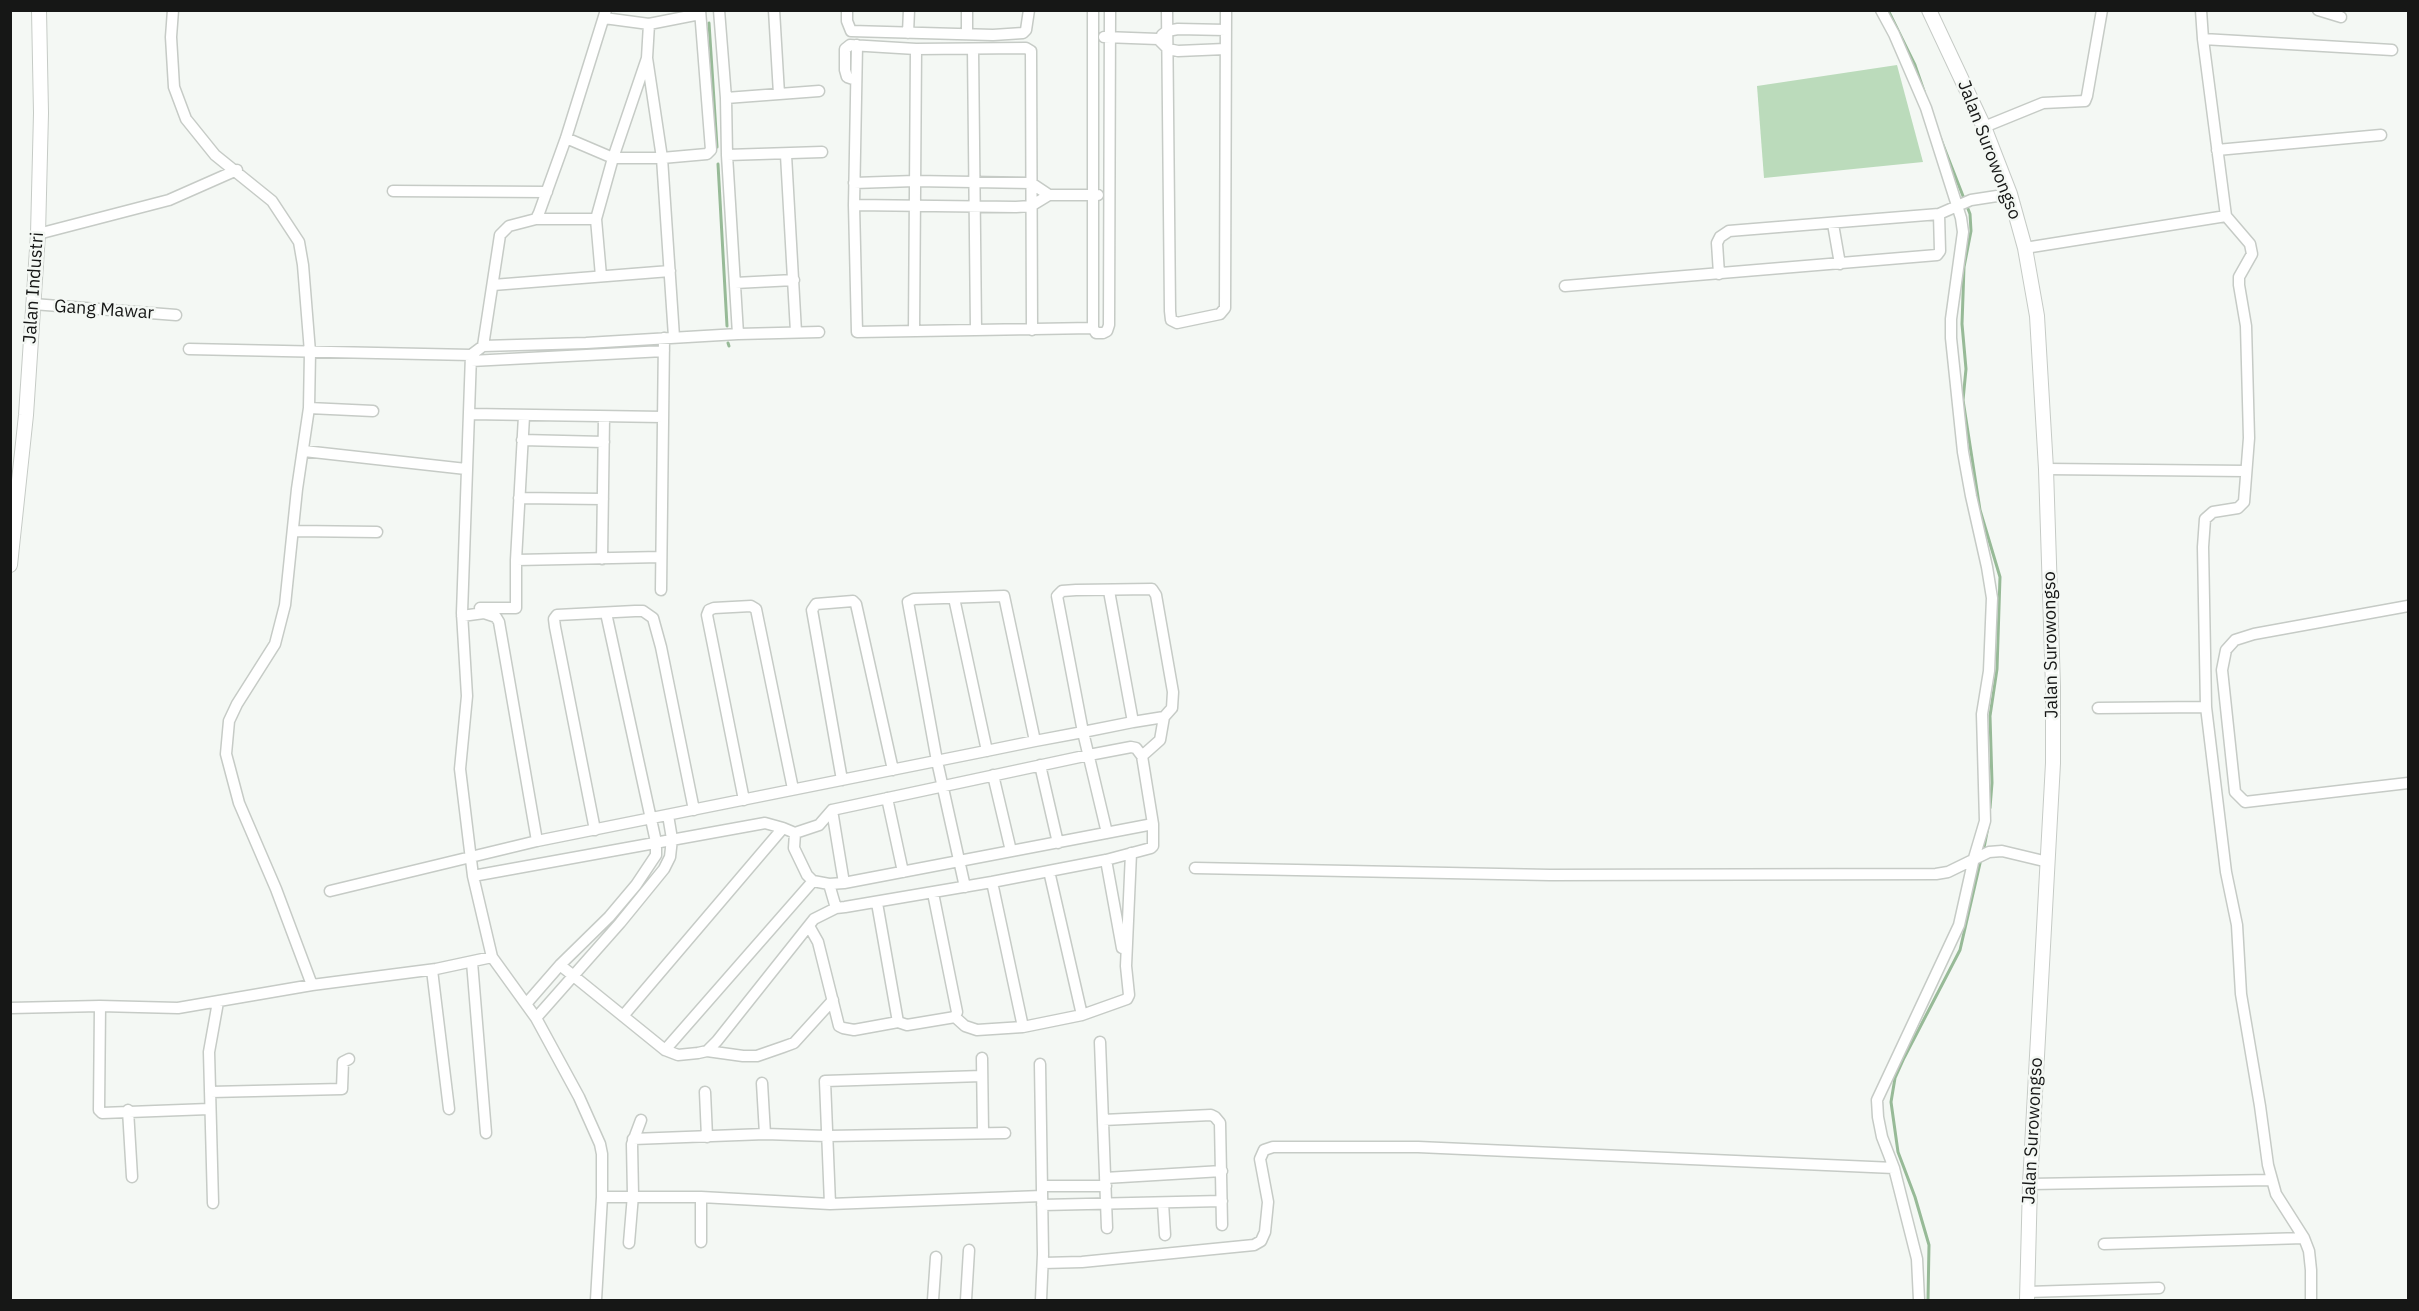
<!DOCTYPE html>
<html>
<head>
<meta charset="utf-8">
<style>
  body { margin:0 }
  #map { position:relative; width:2419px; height:1311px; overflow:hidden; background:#f4f8f4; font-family:"IBM Plex Sans",sans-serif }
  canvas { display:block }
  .frame { position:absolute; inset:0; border:12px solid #161716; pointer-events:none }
</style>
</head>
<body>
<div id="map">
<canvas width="2419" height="1311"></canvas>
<div class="frame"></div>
</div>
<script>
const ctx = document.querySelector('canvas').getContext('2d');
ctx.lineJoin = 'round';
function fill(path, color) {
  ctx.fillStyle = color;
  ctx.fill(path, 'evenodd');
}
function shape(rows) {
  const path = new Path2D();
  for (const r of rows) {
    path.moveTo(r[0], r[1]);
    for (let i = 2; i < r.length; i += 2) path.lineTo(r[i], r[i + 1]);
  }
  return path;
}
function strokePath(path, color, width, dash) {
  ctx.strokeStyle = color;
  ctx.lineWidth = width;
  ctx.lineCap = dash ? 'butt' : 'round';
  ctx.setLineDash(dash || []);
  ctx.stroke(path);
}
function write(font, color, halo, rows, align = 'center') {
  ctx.font = font + ' "IBM Plex Sans",sans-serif';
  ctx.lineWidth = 5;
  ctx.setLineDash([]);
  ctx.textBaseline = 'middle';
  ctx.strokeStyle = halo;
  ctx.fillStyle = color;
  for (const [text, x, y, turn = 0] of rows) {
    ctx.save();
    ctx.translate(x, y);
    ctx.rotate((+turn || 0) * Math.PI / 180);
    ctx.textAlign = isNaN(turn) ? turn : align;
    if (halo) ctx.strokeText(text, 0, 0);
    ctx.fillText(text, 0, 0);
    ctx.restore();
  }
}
const green = shape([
  [1897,65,1923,162,1764,178,1757,86]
]);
const stream = shape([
  [1888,10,1915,65,1924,91],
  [709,23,717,147],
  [1940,137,1970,214,1971,231,1964,267,1962,324,1966,369,1963,400,1980,510,2000,577,1997,669,1990,716,1992,783,1990,808],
  [718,164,727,326],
  [728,343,729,346],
  [1983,853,1988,827],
  [1928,1300,1929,1245,1915,1197,1898,1152,1891,1102,1895,1078,1904,1058,1960,950,1981,859]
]);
const minor = shape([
  [173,10,171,37,174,87,186,119,215,155,272,201,299,242,303,265,310,352,309,408,297,489,285,605,275,644,237,704,229,721,226,754,239,803,276,889,312,985],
  [719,10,726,98,727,155,738,334],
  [774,10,779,94],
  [847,10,847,21,851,31,993,35,1023,33,1026,30,1029,10],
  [1093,10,1093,328],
  [1167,10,1170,311,1171,320,1177,323,1220,314,1225,308,1226,10],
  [1881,10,1894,34,1926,108,1961,218,1963,232,1951,319,1951,338,1963,452,1971,496,1987,567,1992,598,1989,671,1982,714,1985,821,1974,858,1959,925,1877,1100,1878,1117,1882,1137,1894,1168,1917,1259,1919,1300],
  [2201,10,2203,39,2226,216,2250,244,2252,254,2239,277,2239,285,2246,326,2249,438,2244,502,2238,508,2213,512,2205,519,2203,547,2206,707,2226,872,2237,925,2241,994,2260,1106,2268,1165,2276,1194,2304,1238,2309,1251,2311,1270,2311,1300],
  [2318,10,2341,17],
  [604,18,649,24,700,14],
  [908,33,909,10],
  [967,34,967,10],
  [1162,35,1167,31,1178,29,1226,30],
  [1104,37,1158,39,1168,49,1178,51,1225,49],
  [2203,39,2392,50],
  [857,45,854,205,857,332,1093,328,1096,333,1103,333,1107,331,1109,325,1110,10],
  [973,49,976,330],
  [647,58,649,24],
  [856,80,847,77,845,70,845,49,850,45,916,49,1026,48,1031,51,1032,330],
  [726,98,819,91],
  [1984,127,2043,103,2085,101,2087,96,2102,10],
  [566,138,613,158,662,158,707,154,711,150,700,10],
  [2217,150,2381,135],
  [727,155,822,152],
  [786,155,796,332],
  [854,183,915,181,1031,183,1049,195],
  [393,191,547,192],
  [854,205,1016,207,1031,206,1049,195,1098,195],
  [536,219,596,219],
  [1833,224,1840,264],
  [38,234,169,200,237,170],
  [2025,248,2226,216],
  [1719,274,1717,243,1720,237,1729,231,1939,214,1971,200,2010,194],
  [601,276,596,219,613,158,647,58,662,158,674,337],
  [735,283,794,280],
  [493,285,670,271],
  [1565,286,1937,255,1940,251,1939,214],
  [33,304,176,315],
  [914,331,916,49],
  [483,346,500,235,509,226,536,219,539,213,566,138,606,10],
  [189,349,471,355,483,346,586,343,738,334,819,332],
  [471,355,462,613,467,696,460,769,473,876,492,957,536,1018,579,1097,600,1144,602,1154,602,1197,596,1300],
  [471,361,664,351],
  [309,408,373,411],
  [470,414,663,417],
  [522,440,604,442],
  [304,451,466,469],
  [2046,469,2246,471],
  [519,498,603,499],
  [295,531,377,532],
  [602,559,604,417],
  [516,560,661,557],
  [661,590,664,338],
  [1109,591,1133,722],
  [954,598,987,751],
  [2408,606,2254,634,2235,640,2226,650,2222,670,2235,792,2245,802,2408,783],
  [480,608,516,608,516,560,524,416],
  [462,616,484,613,496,617,499,622,537,841],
  [2098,708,2206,707],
  [1142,756,1160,740,1164,717],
  [1040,765,1058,843],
  [993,775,1011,851],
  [842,780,812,610,816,604,853,601,856,604,893,770],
  [887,798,903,872],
  [744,800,707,615,709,610,714,608,751,606,756,609,793,789],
  [832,810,844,883],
  [595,830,555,627,554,619,557,615,635,611,643,611,653,618,661,647,694,810],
  [795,833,794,848,807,875,813,881,829,884,844,883,1153,824],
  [1106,860,1122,948],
  [1195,868,1550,875,1936,874,1948,872,1989,852,2002,851,2048,862],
  [1049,871,1082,1015],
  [473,876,765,823,783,828],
  [992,882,1023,1027],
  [965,887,937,761,908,602,914,599,1004,596,1035,741],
  [330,891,537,841,991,750,1035,741,1083,732,1133,722,1164,717,1172,708,1173,692,1156,595,1152,589,1076,590,1062,591,1057,596,1083,732,1107,833],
  [877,903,898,1022],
  [809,926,818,942,839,1026,843,1028,854,1030,898,1022,907,1025,955,1017,957,1012,933,893],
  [472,962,486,1133],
  [560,965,665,1050,678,1055,698,1053,707,1051,717,1041,814,919,836,908],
  [432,970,449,1109],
  [526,1004,560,965,609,917,636,885,656,855,656,842,606,613],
  [100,1006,99,1110,102,1113,209,1109],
  [10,1008,100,1006,178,1008,312,985,436,969,492,957],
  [623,1016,783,828,795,833,819,825,832,810,1089,755,1131,747,1136,748,1142,756,1153,824,1153,846,1151,848,1106,860,992,882,845,907,836,908,829,884],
  [955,1017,965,1026,977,1030,1023,1027,1082,1015,1127,999,1129,995,1126,966,1131,853],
  [536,1018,620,923,664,869,670,857,672,839,668,815],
  [1100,1042,1107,1228],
  [665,1050,813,881],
  [707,1051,743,1056,757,1056,783,1047,794,1043,833,1000],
  [982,1058,983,1132],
  [1040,1064,1043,1254,1041,1300],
  [762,1083,765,1134],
  [210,1092,342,1089,343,1062,349,1059],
  [705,1092,707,1137],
  [128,1110,132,1177],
  [1103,1120,1211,1115,1215,1117,1220,1123,1222,1225],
  [633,1139,765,1134,827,1136,1005,1133],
  [1105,1178,1222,1171],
  [2030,1184,2271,1180],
  [1042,1186,1106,1186],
  [602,1197,701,1197,830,1204,1042,1196],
  [213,1203,209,1052,218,1002],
  [1163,1203,1165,1235],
  [830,1204,825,1081,982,1076],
  [1042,1205,1222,1201],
  [701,1242,701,1197],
  [629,1243,633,1195,632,1144,641,1120],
  [2104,1244,2304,1238],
  [1043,1263,1082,1262,1254,1245,1261,1241,1265,1232,1268,1202,1260,1159,1264,1150,1273,1147,1418,1147,1894,1168],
  [2027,1292,2159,1288],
  [933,1300,936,1257],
  [966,1300,969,1250]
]);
const tertiary = shape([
  [1929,10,1984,127,2010,194,2025,248,2037,316,2046,469,2053,687,2053,763,2030,1184,2027,1300],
  [10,565,26,415,38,234,41,113,39,10]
]);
const streetNames = [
  ["Jalan Surowongso",1989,150,69],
  ["Jalan Industri",34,288,-86],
  ["Gang Mawar",104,310,4],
  ["Jalan Surowongso",2051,645,-91],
  ["Jalan Surowongso",2033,1131,-87]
];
fill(green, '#bbdbbb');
strokePath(stream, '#97ba97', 3);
strokePath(minor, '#c6cbc6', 13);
strokePath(tertiary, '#c6cbc6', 16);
strokePath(minor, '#fff', 10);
strokePath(tertiary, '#fff', 14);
write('18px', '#161716', '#f4f8f4', streetNames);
</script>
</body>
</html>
